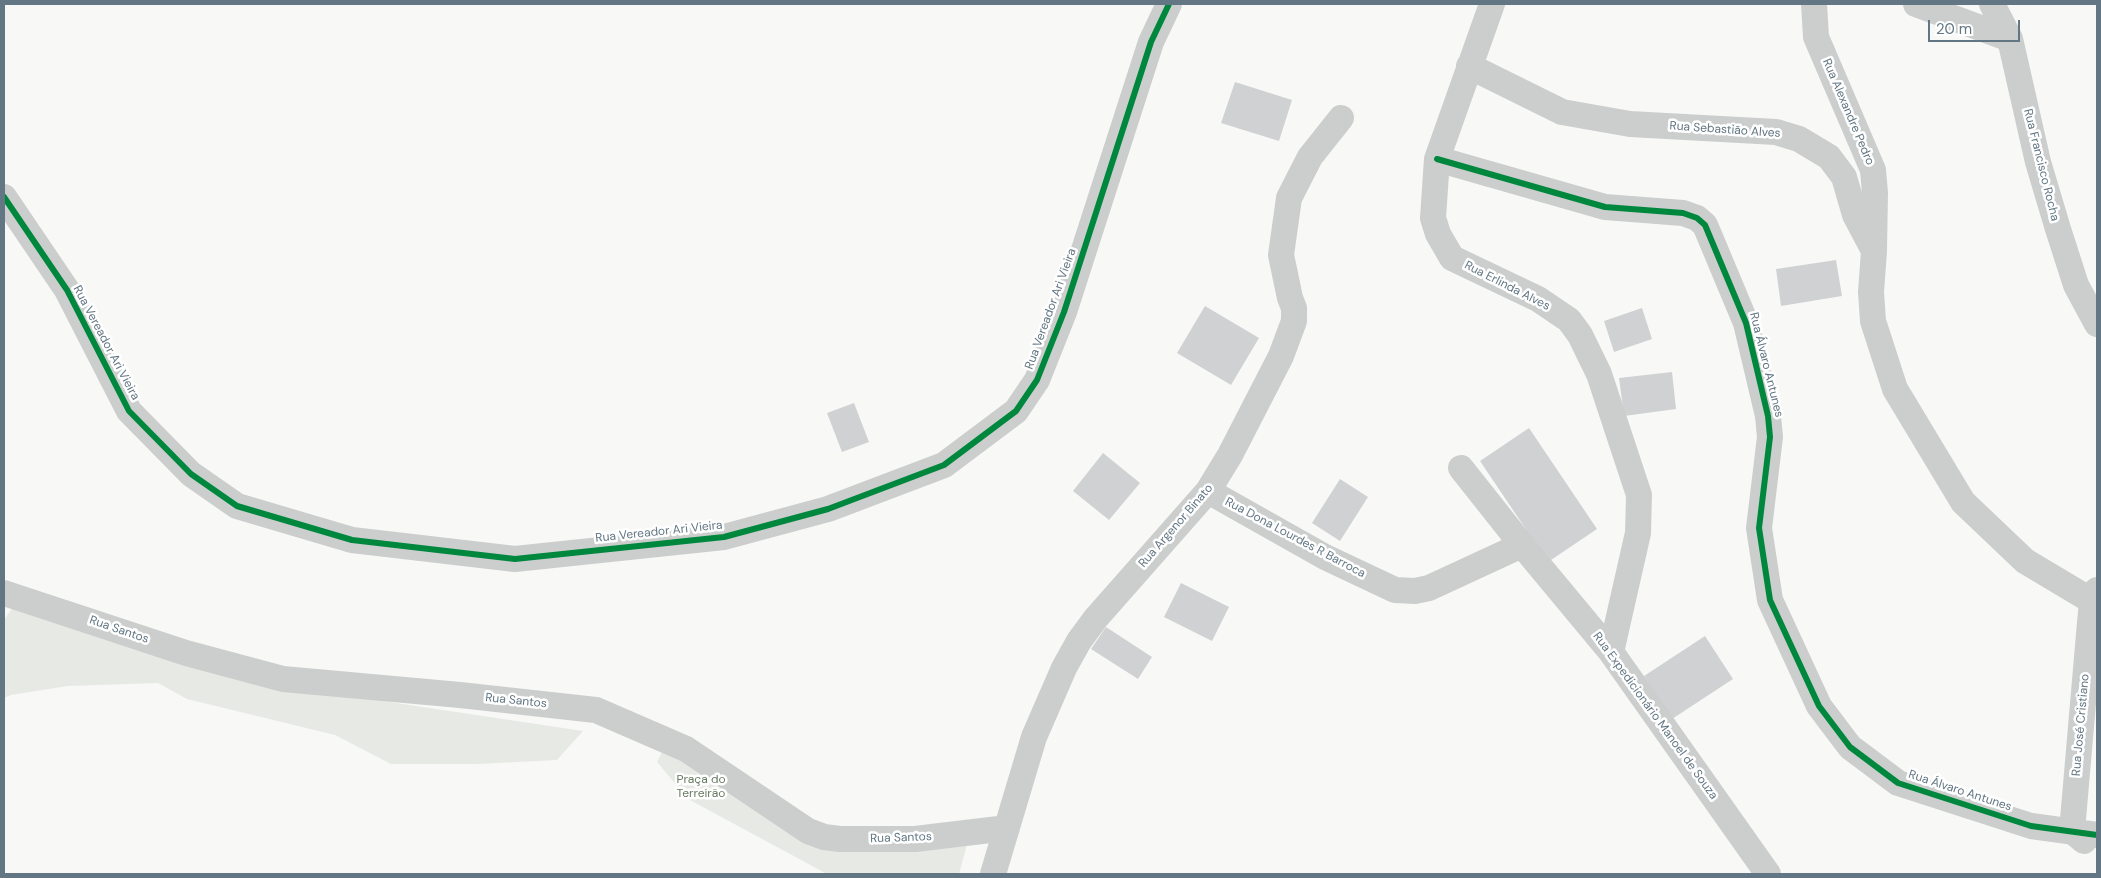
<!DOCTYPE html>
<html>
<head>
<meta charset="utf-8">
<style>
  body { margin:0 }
  #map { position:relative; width:2101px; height:878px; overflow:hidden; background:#f8f8f7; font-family:"DM Sans",sans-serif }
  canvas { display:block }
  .frame { position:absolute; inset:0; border:5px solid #627683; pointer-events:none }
  .scale { position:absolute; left:1928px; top:20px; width:92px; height:22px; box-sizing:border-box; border:2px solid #627683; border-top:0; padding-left:6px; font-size:15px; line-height:18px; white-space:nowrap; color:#627683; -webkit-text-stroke:4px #fff; paint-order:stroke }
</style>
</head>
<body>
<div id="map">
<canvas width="2101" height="878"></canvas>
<div class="frame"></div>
<div class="scale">20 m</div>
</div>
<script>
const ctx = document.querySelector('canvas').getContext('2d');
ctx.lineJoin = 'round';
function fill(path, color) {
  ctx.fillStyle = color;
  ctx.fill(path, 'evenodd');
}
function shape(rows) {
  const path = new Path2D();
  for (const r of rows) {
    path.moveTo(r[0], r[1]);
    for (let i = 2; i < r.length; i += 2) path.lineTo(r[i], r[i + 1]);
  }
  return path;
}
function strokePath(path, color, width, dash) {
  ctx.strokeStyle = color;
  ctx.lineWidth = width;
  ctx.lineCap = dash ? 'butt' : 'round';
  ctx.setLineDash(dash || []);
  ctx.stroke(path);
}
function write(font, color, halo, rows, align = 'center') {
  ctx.font = font + ' "DM Sans",sans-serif';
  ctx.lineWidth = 5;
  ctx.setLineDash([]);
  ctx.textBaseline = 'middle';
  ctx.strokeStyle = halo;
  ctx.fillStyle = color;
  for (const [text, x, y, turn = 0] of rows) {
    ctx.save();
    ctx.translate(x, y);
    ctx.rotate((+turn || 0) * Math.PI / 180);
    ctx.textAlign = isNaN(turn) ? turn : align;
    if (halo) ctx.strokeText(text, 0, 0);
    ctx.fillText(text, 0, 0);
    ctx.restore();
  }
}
const green = shape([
  [13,607,343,695,583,731,557,760,478,764,391,764,335,735,187,699,158,683,68,686,11,695,4,698,4,620],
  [664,748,817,839,968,841,959,874,827,874,688,799,657,762]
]);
const building = shape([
  [1235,82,1292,100,1279,141,1221,123],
  [1836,260,1842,296,1781,306,1776,269],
  [1205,306,1259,338,1231,385,1177,353],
  [1642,308,1652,339,1614,352,1604,321],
  [1672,372,1676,409,1624,416,1619,378],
  [854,403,869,442,842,452,827,413],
  [1529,428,1597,529,1548,562,1480,461],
  [1103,453,1140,483,1109,520,1073,491],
  [1340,479,1368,497,1340,541,1312,523],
  [1181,583,1229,607,1212,641,1164,617],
  [1106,627,1152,657,1138,679,1091,649],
  [1705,636,1733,679,1672,719,1644,676]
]);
const street = shape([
  [1492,4,1437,159,1433,218,1438,234,1452,258,1538,299,1569,320,1580,335,1599,374,1639,495,1638,533,1611,652],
  [1814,4,1816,37,1873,170,1875,193,1874,251,1871,292,1873,321,1895,389,1963,502,2025,561,2092,601,2097,601],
  [1916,4,2010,39],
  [1992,4,2010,39,2038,162,2058,229,2076,285,2097,324],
  [1469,66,1562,112,1630,124,1776,132,1799,139,1829,157,1844,177,1855,215,1873,249],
  [1437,159,1605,207,1683,213,1697,218,1705,225,1746,323,1768,416,1770,437,1759,528,1770,600,1819,706,1850,747,1898,783,2031,826,2097,835],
  [4,197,67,290,129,411,191,474,237,506,352,540,515,559,724,537,828,509,944,465,1016,411,1037,380,1064,312,1151,42,1169,4],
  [1461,468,1522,545,1611,652,1768,874],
  [1208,491,1325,557,1395,590,1415,591,1429,588,1522,545],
  [4,593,186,653,283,679,460,695,596,710,686,749,808,831,824,837,840,839,915,839,1007,828],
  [2084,841,2072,831,2089,634,2092,601,2097,590],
  [993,874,1034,737,1064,668,1079,641,1096,618,1208,491,1230,455,1281,356,1294,321,1294,308,1290,298,1281,255,1289,198,1310,157,1341,118]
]);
const cycleway = shape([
  [1437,159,1605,207,1683,213,1697,218,1705,225,1746,323,1768,416,1770,437,1759,528,1770,600,1819,706,1850,747,1898,783,2031,826,2097,835],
  [4,197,67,290,129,411,191,474,237,506,352,540,515,559,724,537,828,509,944,465,1016,411,1037,380,1064,312,1151,42,1169,4]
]);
const streetNames = [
  ["Rua Alexandre Pedro",1848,112,67],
  ["Rua Sebastião Alves",1725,130,4],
  ["Rua Francisco Rocha",2041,165,76],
  ["Rua Erlinda Alves",1507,286,27],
  ["Rua Vereador Ari Vieira",1051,309,-70],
  ["Rua Vereador Ari Vieira",106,343,62],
  ["Rua Álvaro Antunes",1766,365,76],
  ["Rua Argenor Binato",1176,526,-49],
  ["Rua Vereador Ari Vieira",659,532,-6],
  ["Rua Dona Lourdes R Barroca",1295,538,28],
  ["Rua Santos",119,630,19],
  ["Rua Santos",516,701,6],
  ["Rua Expedicionário Manoel de Souza",1655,716,54],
  ["Rua José Cristiano",2081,725,-85],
  ["Rua Álvaro Antunes",1960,791,18],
  ["Rua Santos",901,838,-2]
];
const parkNames = [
  ["Praça do",701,780],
  ["Terreirão",701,794]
];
fill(green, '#e7eae4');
fill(building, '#cfd1d2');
strokePath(street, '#cccece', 26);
strokePath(cycleway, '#00873e', 6);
write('12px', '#627683', '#fff', streetNames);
write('12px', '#677a61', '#fff', parkNames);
</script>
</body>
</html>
